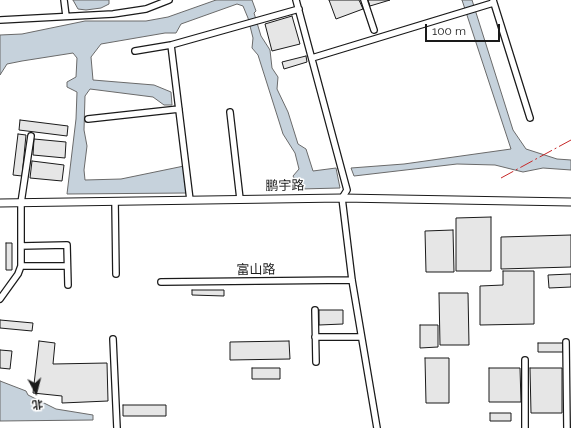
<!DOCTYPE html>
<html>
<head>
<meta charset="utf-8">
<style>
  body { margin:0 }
  #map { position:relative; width:571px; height:428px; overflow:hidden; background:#fff; font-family:Raleway,"Noto Sans SC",sans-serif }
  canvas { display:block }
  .north { position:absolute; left:16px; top:372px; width:40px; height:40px; -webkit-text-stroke:3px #fff; paint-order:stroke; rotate:173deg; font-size:11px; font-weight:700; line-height:16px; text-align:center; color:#1a1a1a }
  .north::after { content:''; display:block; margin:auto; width:14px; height:18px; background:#1a1a1a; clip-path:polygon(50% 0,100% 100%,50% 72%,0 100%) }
  .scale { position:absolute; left:425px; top:24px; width:75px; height:18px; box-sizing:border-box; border:2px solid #1a1a1a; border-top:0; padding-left:5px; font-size:12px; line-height:14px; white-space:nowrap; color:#1a1a1a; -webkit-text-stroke:3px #fff; paint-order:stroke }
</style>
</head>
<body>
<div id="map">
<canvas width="571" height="428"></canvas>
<div class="north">北</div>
<div class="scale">100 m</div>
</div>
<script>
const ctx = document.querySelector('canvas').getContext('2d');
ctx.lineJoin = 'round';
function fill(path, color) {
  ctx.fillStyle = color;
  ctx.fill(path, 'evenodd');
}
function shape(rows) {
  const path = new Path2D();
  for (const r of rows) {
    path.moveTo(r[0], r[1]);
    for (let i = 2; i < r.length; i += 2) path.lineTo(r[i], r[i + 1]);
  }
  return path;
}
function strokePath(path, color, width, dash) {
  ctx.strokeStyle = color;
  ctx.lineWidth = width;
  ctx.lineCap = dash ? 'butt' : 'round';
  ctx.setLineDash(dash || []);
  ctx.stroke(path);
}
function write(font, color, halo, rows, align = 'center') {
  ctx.font = font + ' Raleway,"Noto Sans SC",sans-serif';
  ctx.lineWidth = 3;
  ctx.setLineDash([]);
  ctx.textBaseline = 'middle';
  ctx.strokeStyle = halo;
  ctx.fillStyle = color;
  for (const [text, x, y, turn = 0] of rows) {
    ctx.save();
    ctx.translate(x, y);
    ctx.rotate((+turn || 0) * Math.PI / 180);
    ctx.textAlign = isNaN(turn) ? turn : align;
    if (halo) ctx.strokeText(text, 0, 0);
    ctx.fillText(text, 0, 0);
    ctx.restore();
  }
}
const water = shape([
  [73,0,109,0,109,4,101,8,86,10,78,9,73,0],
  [216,0,252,0,256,11,254,13,261,36,270,50,272,68,278,77,277,89,288,112,298,144,306,149,313,171,336,168,340,188,300,189,293,176,299,169,295,153,283,134,258,55,252,48,253,38,248,18,243,6,237,4,181,24,176,33,165,33,101,44,91,57,93,80,154,85,171,92,172,105,164,105,153,97,90,89,85,96,84,130,87,146,84,170,85,180,121,179,184,166,186,193,67,194,76,119,77,92,67,87,67,82,76,77,77,58,73,53,22,61,7,64,0,75,0,35,22,34,85,21,146,21,168,17,216,0],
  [462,0,472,0,513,130,526,149,557,159,571,160,571,170,543,168,523,172,495,165,457,164,354,176,351,168,404,164,511,149,462,0],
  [0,381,26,391,28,395,56,409,93,415,93,420,0,421,0,381]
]);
const building = shape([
  [329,0,359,0,363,9,336,19,329,0],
  [368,0,390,0,370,6,368,0],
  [292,16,300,44,272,51,265,24,292,16],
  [306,56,307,62,284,69,282,62,306,56],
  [20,120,68,126,67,136,19,130,20,120],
  [18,134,26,135,22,176,13,175,18,134],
  [34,139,66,142,65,158,33,155,34,139],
  [32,161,64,165,62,181,30,178,32,161],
  [491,217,491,271,456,271,456,218,491,217],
  [453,230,454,272,426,272,425,231,453,230],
  [571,235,571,267,501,269,501,237,571,235],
  [6,243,12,243,12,270,6,270,6,243],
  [503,271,534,271,534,324,480,325,480,286,503,285,503,271],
  [571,274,571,287,549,288,548,275,571,274],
  [192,290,224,290,224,296,192,295,192,290],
  [439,293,468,293,469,345,440,345,439,293],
  [319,310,343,310,343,324,319,325,319,310],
  [0,320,33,323,32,331,0,328,0,320],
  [420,325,438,325,438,347,420,348,420,325],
  [39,341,55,343,53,364,107,363,108,401,62,403,62,396,33,393,39,341],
  [289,341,290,359,230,360,230,342,289,341],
  [538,343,563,343,563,352,538,352,538,343],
  [0,350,12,351,10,369,0,368,0,350],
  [425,358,449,358,449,403,426,403,425,358],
  [252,368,280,368,280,379,252,379,252,368],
  [489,368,520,368,521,402,489,402,489,368],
  [530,368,562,368,562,413,531,413,530,368],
  [123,405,166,405,166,416,123,416,123,405],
  [490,413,511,413,511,421,490,421,490,413]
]);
const minor = shape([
  [64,0,66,16],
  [296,0,347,190,342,198,352,280,377,428],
  [364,0,374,30],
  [493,0,530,118],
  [0,20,113,14,146,9,169,0],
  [171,45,190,200],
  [135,51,171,45,299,9],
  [312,58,493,3],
  [230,112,240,199],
  [88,119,179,109],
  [115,201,116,274],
  [21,246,67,245,68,285],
  [21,266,67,266],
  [161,282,352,280],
  [0,299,18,274,21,266,21,203,31,136],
  [315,310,316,362],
  [315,337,361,337],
  [113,339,117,428],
  [566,342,567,428],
  [525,360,525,428]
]);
const major = shape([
  [0,203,342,198,571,202]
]);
const power = shape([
  [501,178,571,140]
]);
const streetNames = [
  ["鹏宇路",285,186,-1],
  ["富山路",256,270,-1]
];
fill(water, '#c6d2dc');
strokePath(water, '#6a6a6a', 1);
fill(building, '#e6e6e6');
strokePath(building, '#1a1a1a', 1);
strokePath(minor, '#1a1a1a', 8);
strokePath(major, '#1a1a1a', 9);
strokePath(minor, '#fff', 5.5);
strokePath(major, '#fff', 7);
strokePath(power, '#c62828', 1, [14, 3, 2, 3]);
write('13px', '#1a1a1a', '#fff', streetNames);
</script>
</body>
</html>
